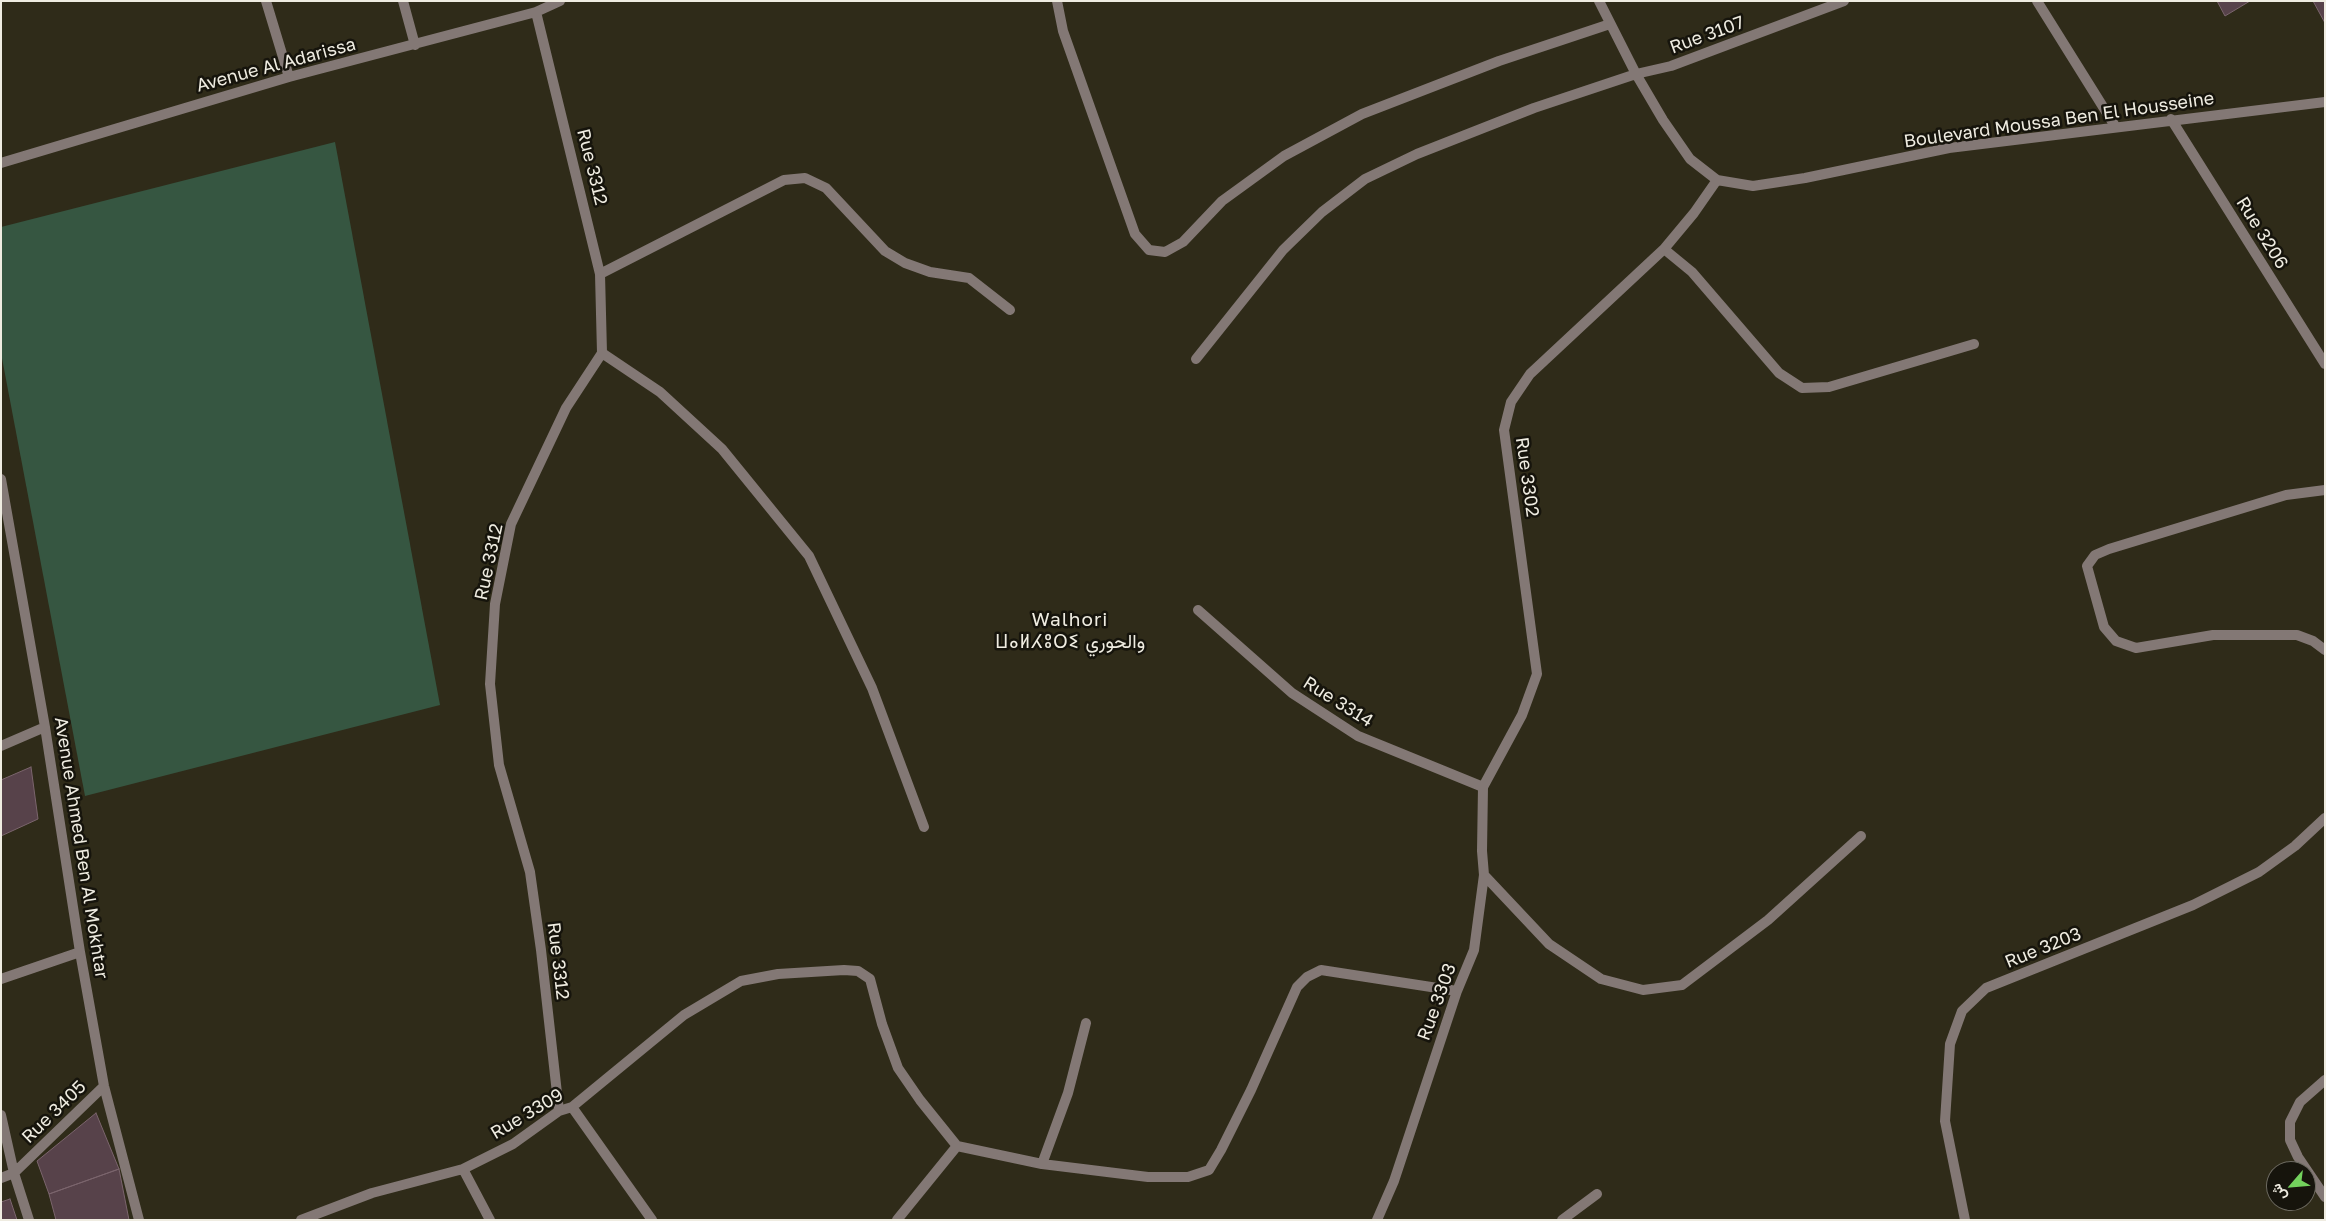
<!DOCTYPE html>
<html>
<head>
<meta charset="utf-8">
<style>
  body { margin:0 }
  #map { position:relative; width:2326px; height:1221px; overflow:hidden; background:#2f2b19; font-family:"Golos Text",Vazirmatn,sans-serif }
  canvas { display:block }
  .frame { position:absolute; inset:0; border:2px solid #efece1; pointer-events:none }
  .north { position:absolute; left:2266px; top:1161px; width:50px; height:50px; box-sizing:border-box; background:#16140c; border:1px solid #6d6a61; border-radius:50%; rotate:243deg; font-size:14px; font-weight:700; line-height:20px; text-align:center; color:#efece1 }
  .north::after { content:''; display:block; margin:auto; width:18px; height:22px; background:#73d25d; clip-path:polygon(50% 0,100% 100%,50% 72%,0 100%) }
</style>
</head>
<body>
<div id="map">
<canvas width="2326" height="1221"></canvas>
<div class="frame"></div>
<div class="north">ش</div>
</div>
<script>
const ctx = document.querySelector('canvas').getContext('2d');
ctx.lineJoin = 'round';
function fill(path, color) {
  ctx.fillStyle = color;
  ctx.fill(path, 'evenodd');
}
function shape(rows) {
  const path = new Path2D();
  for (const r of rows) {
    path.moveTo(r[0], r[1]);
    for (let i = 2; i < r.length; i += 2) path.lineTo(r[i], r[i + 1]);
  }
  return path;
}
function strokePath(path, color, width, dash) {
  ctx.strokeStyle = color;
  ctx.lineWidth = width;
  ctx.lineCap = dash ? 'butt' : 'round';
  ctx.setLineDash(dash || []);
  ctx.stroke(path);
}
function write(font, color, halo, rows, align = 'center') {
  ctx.font = font + ' "Golos Text",Vazirmatn,"Noto Sans Tifinagh",sans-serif';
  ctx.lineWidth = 5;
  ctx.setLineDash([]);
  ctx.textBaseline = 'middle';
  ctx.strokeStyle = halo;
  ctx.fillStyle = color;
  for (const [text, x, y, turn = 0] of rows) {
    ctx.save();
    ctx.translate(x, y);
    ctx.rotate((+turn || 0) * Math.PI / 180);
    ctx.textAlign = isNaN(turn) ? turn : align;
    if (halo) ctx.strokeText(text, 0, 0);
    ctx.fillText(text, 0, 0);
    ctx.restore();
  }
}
const green = shape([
  [335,142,440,705,85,796,1,353,1,227]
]);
const building = shape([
  [2217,1,2250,1,2225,16,2217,1],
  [2313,1,2325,1,2325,23,2313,1],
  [31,767,38,819,1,836,1,780,31,767],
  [96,1113,119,1169,49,1194,37,1161,96,1113],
  [119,1169,129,1220,56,1220,49,1194,119,1169],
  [10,1199,17,1220,1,1220,1,1202,10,1199]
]);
const minor = shape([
  [266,1,289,77],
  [403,1,415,45],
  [1057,1,1063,31,1135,234,1149,250,1165,252,1183,242,1222,201,1284,156,1362,114,1499,61,1610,24],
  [1599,1,1636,74,1663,120,1690,159,1717,180,1753,186,1805,178,1949,148,2325,102],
  [2037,1,2115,126],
  [536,12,600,274,602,353,566,408,511,524,495,604,490,684,499,765,530,872,541,950,559,1111],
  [2171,119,2325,364],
  [1,163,289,77,536,12,560,1],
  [1664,249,1692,272,1779,373,1802,388,1829,387,1974,344],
  [600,274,784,180,805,178,826,188,885,251,905,263,930,272,969,278,1010,310],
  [602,353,660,392,722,449,809,556,872,688,924,827],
  [1196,359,1283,250,1322,212,1365,179,1417,154,1534,108,1636,74,1671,66,1844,1],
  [1,479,45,727,80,952,104,1086,139,1220],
  [2325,490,2286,495,2109,549,2095,555,2087,566,2104,627,2116,641,2136,648,2213,635,2297,635,2313,641,2325,650],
  [1198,610,1292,693,1358,736,1483,787],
  [1,746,45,727],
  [1484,875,1549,944,1601,979,1643,990,1682,985,1768,920,1861,836],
  [1,979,80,952],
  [2325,1080,2300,1102,2290,1122,2290,1140,2298,1157,2325,1197],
  [572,1107,652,1220],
  [1,1115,14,1173,29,1220],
  [957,1146,1042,1164,1148,1177,1188,1177,1209,1170,1221,1150,1251,1090,1297,987,1307,977,1321,970,1457,991],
  [1042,1164,1068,1093,1086,1023],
  [463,1169,490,1220],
  [1,1178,14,1173,104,1086],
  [301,1220,372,1193,463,1169,513,1144,559,1111,572,1107,684,1015,741,981,778,974,844,970,858,971,870,979,882,1024,898,1068,920,1100,957,1146,897,1220],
  [1377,1220,1394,1181,1457,991,1474,950,1484,875,1482,851,1483,787,1522,715,1537,674,1504,430,1511,402,1530,374,1664,249,1694,213,1717,180],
  [1562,1220,1597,1194],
  [1965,1220,1945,1121,1950,1044,1962,1011,1986,988,2193,905,2259,872,2295,846,2325,818]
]);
const streetNames = [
  ["Rue 3107",1707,35,-20],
  ["Avenue Al Adarissa",276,65,-15],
  ["Boulevard Moussa Ben El Housseine",2059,120,-8],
  ["Rue 3312",592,167,76],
  ["Rue 3206",2262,233,58],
  ["Rue 3302",1527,477,82],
  ["Rue 3312",489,562,-78],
  ["Rue 3314",1338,702,32],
  ["Avenue Ahmed Ben Al Mokhtar",81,848,81],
  ["Rue 3203",2043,948,-22],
  ["Rue 3312",558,961,83],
  ["Rue 3303",1437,1002,-70],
  ["Rue 3405",54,1112,-44],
  ["Rue 3309",527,1114,-31]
];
const neighbourhoodNames = [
  ["Walhori",1070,620],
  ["ⵡⴰⵍⵃⵓⵔⵉ والحوري",1070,642]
];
fill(green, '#365641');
fill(building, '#57424a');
strokePath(building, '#7b656d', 1);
strokePath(minor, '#837875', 10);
write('18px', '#efece1', '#16140c', streetNames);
ctx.letterSpacing = '1px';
write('19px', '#efece1', '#16140c', neighbourhoodNames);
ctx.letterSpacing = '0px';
</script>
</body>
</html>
